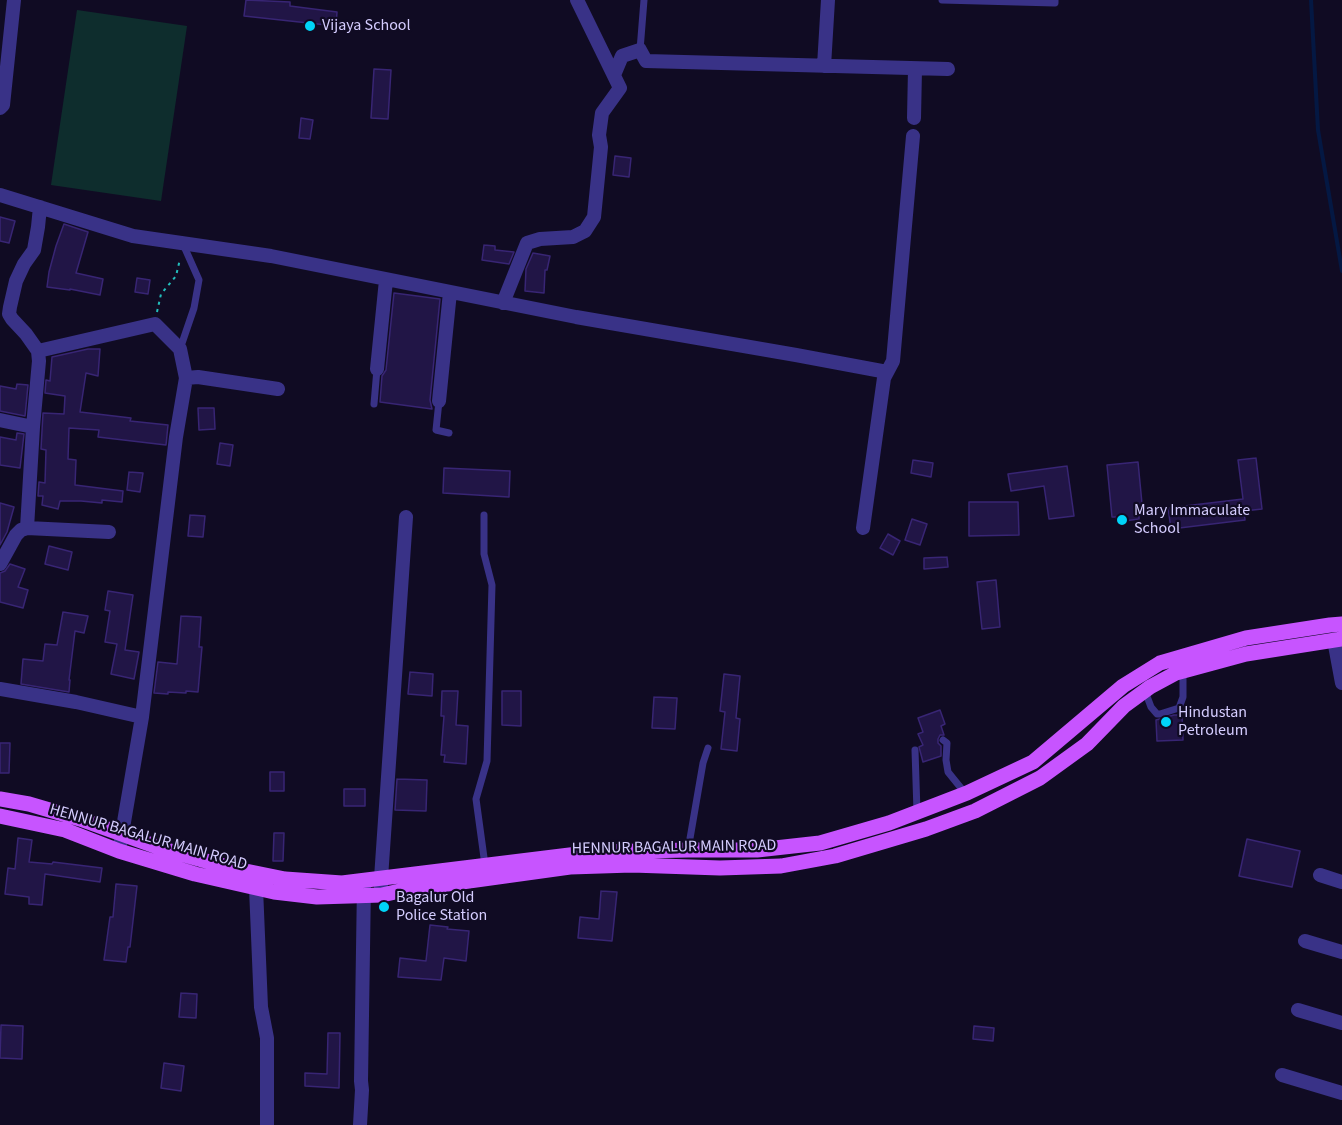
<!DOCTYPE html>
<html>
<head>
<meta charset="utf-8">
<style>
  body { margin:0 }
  canvas { display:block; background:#100b23 }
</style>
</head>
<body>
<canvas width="1342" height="1125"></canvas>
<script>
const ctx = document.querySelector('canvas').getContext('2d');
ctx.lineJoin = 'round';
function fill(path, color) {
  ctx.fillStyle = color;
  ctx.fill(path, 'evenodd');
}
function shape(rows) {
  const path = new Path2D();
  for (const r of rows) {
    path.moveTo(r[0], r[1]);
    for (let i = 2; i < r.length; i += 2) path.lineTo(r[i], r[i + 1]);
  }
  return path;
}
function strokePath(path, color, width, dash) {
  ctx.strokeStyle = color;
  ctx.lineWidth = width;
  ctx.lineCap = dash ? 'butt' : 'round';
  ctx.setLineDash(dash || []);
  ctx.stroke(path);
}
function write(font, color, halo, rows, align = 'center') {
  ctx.font = font + ' "Source Sans 3",sans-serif';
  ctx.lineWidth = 4.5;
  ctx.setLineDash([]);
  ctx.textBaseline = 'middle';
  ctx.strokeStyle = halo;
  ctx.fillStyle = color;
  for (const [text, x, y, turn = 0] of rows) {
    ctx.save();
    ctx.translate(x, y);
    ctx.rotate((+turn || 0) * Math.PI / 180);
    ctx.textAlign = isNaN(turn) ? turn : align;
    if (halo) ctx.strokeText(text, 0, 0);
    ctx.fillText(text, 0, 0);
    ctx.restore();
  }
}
const green = shape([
  [77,10,187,26,161,201,51,185]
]);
const stream = shape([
  [1311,0,1318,130,1342,271]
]);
const building = shape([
  [246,0,290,2,290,6,337,12,336,26,244,16,246,0],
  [374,69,391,70,388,119,371,118,374,69],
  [301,118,313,120,310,139,299,138,301,118],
  [615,156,631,158,629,177,613,175,615,156],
  [0,217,15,221,9,243,0,241,0,217],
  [64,224,88,232,76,273,103,279,100,295,70,289,70,290,47,287,49,272,56,246,64,224],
  [484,245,495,246,495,250,514,252,509,264,482,260,484,245],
  [533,253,550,256,547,270,545,270,544,293,525,291,526,269,533,253],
  [137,278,150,280,148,294,135,292,137,278],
  [394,293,440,299,430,400,432,409,380,402,382,376,386,370,394,293],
  [88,349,100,349,98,376,86,373,80,412,131,418,130,421,168,425,166,445,98,437,99,430,69,428,68,459,76,460,75,485,123,491,122,502,102,500,102,503,81,501,60,501,58,509,42,505,43,496,38,496,39,482,45,483,46,450,41,449,43,413,64,414,65,396,45,393,46,380,50,381,52,357,88,349],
  [17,384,28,385,25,416,0,411,0,386,16,389,17,384],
  [198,408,214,408,215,429,199,430,198,408],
  [17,433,24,434,20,468,0,465,0,437,16,440,17,433],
  [220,443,233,445,230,466,217,464,220,443],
  [1256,458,1262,509,1244,511,1245,520,1171,529,1168,508,1243,499,1238,460,1256,458],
  [913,460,933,463,931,477,911,473,913,460],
  [1138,462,1143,514,1139,515,1139,519,1117,522,1116,517,1112,517,1107,465,1138,462],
  [1067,466,1074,516,1049,519,1044,486,1011,491,1008,474,1067,466],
  [444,468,510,471,509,497,443,493,444,468],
  [129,472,143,473,140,492,127,490,129,472],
  [969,502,1018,502,1019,535,969,536,969,502],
  [0,503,14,507,7,532,0,545,0,503],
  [190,515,205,516,203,537,188,536,190,515],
  [912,519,927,524,920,545,905,540,912,519],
  [888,534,900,541,893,555,880,548,888,534],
  [49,546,72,552,68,570,45,564,49,546],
  [947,557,948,567,924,569,924,558,947,557],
  [10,564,25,569,18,587,28,590,23,608,0,602,0,573,5,571,10,564],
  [996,580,1000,627,982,629,977,582,996,580],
  [108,591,133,595,125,650,139,652,134,679,111,674,117,644,105,642,110,611,105,610,108,591],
  [63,612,88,616,84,633,75,631,69,680,70,680,69,692,21,684,23,659,43,661,45,644,57,645,63,612],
  [181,616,201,617,199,647,202,647,198,692,186,691,186,693,168,692,168,694,154,693,158,662,177,664,181,616],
  [410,672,433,674,432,696,408,694,410,672],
  [724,674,740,676,736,718,740,719,737,751,721,749,725,712,720,711,724,674],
  [442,691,458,691,456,725,468,726,466,764,444,762,445,755,441,755,444,716,441,716,442,691],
  [502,691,521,691,521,726,502,725,502,691],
  [654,697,677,698,675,729,652,728,654,697],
  [940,710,945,724,941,726,944,735,940,735,938,739,938,743,941,746,941,756,923,762,919,747,923,745,918,734,923,732,918,718,940,710],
  [1174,715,1182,715,1183,740,1157,741,1156,720,1174,715],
  [0,743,10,743,9,773,0,773,0,743],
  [270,772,284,772,284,791,270,791,270,772],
  [397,779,427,780,426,811,395,810,397,779],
  [344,789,365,789,365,806,344,806,344,789],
  [274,833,284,833,283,861,273,861,274,833],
  [18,838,32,840,29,862,52,864,53,862,102,868,100,882,45,874,42,905,29,904,29,897,5,894,8,868,15,869,18,838],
  [1247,839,1300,851,1292,887,1239,876,1247,839],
  [116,884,137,886,130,947,128,947,126,962,104,960,110,917,113,917,116,884],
  [601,891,617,892,612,941,578,938,580,917,599,919,601,891],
  [430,925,448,927,447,929,469,931,466,961,444,958,441,980,398,977,400,958,426,961,430,925],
  [181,993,197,994,196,1018,179,1017,181,993],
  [1,1025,23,1026,22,1059,0,1058,1,1025],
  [974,1026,994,1028,993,1041,973,1039,974,1026],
  [328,1033,340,1033,339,1088,305,1086,305,1073,327,1074,328,1033],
  [164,1063,184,1066,181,1091,161,1088,164,1063]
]);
const path = shape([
  [157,312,161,294,176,276,180,259]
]);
const service = shape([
  [942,0,1055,3,1055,0],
  [640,50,644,0],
  [180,349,194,308,199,280,183,244],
  [439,401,436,430,449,433],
  [374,404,377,369],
  [484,515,484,554,492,585,487,761,476,799,485,865],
  [1145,691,1151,707,1157,714,1160,714,1179,708,1183,697,1183,671],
  [943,740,947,743,946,760,948,772,965,793],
  [915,750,917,812],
  [688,850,703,763,708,748]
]);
const minor = shape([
  [824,66,828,0],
  [614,75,622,56,640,50,646,61,948,69],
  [0,108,3,105,14,0],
  [914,118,915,69],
  [0,195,133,236,271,256,576,317,796,355,887,372],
  [503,303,527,243,540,239,573,237,585,231,594,217,601,147,599,135,602,113,620,88,577,0],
  [38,351,155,324,180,349,186,378,176,437,142,717],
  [377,369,386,280],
  [186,378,198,377,278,389],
  [439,401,450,292],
  [0,420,33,427],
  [27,528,33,427,39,361,38,351,26,334,12,319,9,314,10,307,16,281,24,264,34,250,38,227,40,207],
  [863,528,884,378,893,361,913,136],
  [0,564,16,535,21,530,27,528,109,532],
  [1334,640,1342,683],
  [0,689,76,702,142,717,119,851],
  [1320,875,1342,882],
  [256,888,261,1007,267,1038,267,1125],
  [381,889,381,878,406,517],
  [1305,941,1342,952],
  [1298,1010,1342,1023],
  [1282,1075,1342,1093],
  [360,1125,362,1090,361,1081,364,884]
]);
const primary = shape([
  [0,799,29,804,80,819,163,849,231,868,285,879,342,883,594,852,688,850,757,850,820,843,889,823,967,793,1033,762,1123,686,1160,663,1246,638,1330,625,1342,624],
  [0,816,65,830,119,851,195,874,274,892,317,897,382,895,404,890,570,867,632,865,720,868,781,866,835,856,926,829,975,811,1040,778,1087,744,1124,706,1150,687,1176,673,1246,654,1342,639]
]);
const markers = [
  [310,26,6,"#00d4f8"],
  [1122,520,6,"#00d4f8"],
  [1166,722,6,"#00d4f8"],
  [384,907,6,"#00d4f8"]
];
const poiNames = [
  ["Vijaya School",322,26],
  ["Mary Immaculate",1134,511],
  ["School",1134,529],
  ["Hindustan",1178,713],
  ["Petroleum",1178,731],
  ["Bagalur Old",396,898],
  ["Police Station",396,916]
];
const streetNames = [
  ["HENNUR BAGALUR MAIN ROAD",148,838,16],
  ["HENNUR BAGALUR MAIN ROAD",674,848,-1]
];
fill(green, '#0e2d2d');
strokePath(stream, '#041843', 4);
fill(building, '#211546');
strokePath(building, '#382574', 1.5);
strokePath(path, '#22bebc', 2, [3, 4.5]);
strokePath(service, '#393287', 7);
strokePath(minor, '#393287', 14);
strokePath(primary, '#c754ff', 15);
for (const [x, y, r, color] of markers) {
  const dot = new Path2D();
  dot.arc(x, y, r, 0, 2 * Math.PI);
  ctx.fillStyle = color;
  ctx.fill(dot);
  strokePath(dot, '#100b23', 2);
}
write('16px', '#d5cdff', '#100b23', poiNames, 'left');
write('16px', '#d5cdff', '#100b23', streetNames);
</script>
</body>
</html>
